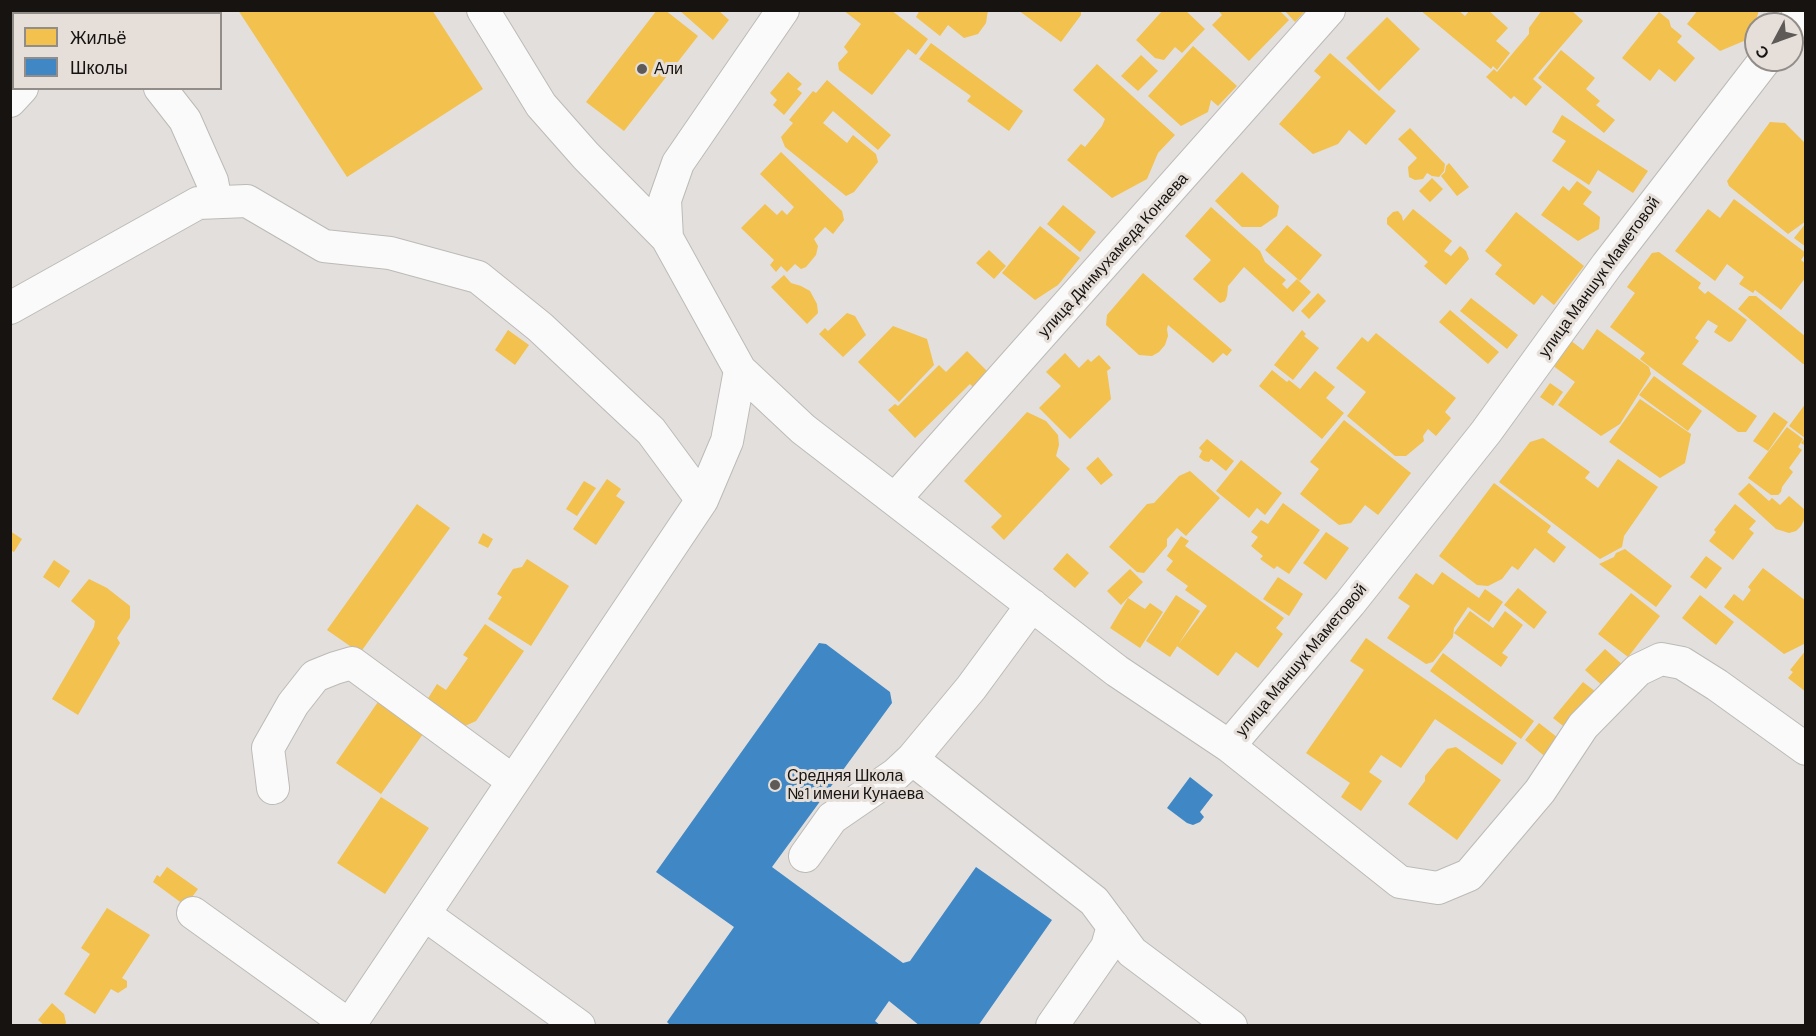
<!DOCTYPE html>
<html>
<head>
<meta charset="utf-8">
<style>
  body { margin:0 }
  #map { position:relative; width:1816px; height:1036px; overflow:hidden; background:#e3dfdc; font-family:Barlow,sans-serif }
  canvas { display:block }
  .frame { position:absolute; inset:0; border:12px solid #161311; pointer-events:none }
  .legend { position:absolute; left:12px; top:12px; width:210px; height:78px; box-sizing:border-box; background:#e6dfd9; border:2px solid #938d89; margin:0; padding:8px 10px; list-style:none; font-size:18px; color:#161311 }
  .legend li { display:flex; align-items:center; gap:12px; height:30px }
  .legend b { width:30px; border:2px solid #938d89 }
  .north { position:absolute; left:1744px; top:12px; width:60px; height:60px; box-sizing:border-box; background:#e6dfd9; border:2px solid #938d89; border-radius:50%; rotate:229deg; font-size:16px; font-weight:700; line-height:24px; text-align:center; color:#161311 }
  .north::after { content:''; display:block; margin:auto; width:21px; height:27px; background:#5e5a58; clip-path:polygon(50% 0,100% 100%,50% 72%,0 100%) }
</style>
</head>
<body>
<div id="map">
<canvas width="1816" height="1036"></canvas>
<div class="frame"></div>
<ul class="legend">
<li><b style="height:16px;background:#f2c14e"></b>Жильё</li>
<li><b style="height:16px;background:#3f88c5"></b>Школы</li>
</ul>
<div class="north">С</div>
</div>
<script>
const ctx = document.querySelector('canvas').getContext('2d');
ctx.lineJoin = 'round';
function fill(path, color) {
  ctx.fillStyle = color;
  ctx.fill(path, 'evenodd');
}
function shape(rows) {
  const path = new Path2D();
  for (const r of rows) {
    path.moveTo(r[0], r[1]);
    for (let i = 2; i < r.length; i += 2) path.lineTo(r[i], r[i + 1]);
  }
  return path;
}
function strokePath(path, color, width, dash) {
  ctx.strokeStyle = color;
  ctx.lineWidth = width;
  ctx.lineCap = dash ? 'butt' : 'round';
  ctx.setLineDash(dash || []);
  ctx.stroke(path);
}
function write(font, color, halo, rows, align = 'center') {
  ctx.font = font + ' Barlow,sans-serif';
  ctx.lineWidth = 6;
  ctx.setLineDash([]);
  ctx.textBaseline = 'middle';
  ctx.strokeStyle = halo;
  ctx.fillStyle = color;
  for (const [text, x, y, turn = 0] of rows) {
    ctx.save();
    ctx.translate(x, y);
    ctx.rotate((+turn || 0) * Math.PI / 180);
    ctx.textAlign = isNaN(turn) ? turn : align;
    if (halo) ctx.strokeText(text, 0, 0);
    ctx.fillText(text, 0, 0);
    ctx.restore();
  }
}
const homes = shape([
  [238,10,432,10,483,89,347,177],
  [657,10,665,10,698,36,624,131,586,102],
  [679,10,718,10,729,20,713,40],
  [843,10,891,10,928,39,916,55,908,49,872,95,839,70,838,63,848,52,844,47,861,24],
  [920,10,988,10,986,23,978,34,964,38,948,25,940,36,916,17],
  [1018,10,1081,10,1081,15,1061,42],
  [1163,10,1185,10,1205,29,1182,53,1175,47,1164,60,1155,58,1136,40],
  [1218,10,1279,10,1289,20,1249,61,1212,25,1222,15],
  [1284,10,1306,10,1295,22],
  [1420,10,1458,10,1465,16,1470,10,1488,10,1508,28,1496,41,1510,53,1497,70,1493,66,1491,69],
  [1542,10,1571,10,1583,21,1533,79,1542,87,1526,106,1514,96,1511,99,1486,77,1494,69,1497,72,1529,34,1529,28],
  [1698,10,1759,10,1751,38,1720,51,1687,24],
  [1659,12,1669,20,1671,27,1682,36,1677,42,1695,58,1675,82,1659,69,1650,81,1622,58],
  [10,15,14,16,14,67,10,70],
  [1387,17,1420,49,1379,91,1346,58],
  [931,43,1023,111,1009,131,967,101,971,96,919,59],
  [1193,46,1237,86,1218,106,1211,100,1208,112,1181,126,1148,96],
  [1561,50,1595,78,1586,89,1600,101,1596,105,1615,120,1604,133,1538,78],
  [1330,53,1396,111,1366,145,1349,130,1338,144,1313,154,1279,124,1321,77,1314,71],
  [1141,55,1158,71,1138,91,1121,76],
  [1097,64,1175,135,1158,153,1147,179,1112,198,1067,160,1081,144,1085,147,1102,126,1105,119,1073,90],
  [788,72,802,84,797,89,802,93,784,115,773,105,777,100,770,93],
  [827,80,891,135,878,150,833,111,823,123,847,143,853,135,876,154,878,162,854,192,846,196,785,147,781,137,793,123,789,120,813,91,816,93],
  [1562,115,1648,171,1633,193,1598,170,1589,185,1552,161,1566,141,1552,132],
  [1770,122,1785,123,1806,144,1806,221,1788,234,1729,186,1727,181],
  [1410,128,1445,164,1444,171,1439,177,1432,176,1427,173,1423,179,1415,180,1409,177,1408,167,1417,158,1398,139],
  [781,152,842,211,844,220,833,234,825,227,814,239,818,246,816,255,806,267,801,269,795,264,787,272,781,266,776,272,770,265,774,260,741,228,765,204,777,215,782,210,787,215,794,207,760,174],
  [1449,163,1469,187,1457,196,1441,176,1445,172,1446,166],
  [1242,172,1279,206,1277,216,1261,227,1242,227,1215,201],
  [1432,178,1443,189,1430,202,1419,191],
  [1577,181,1592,192,1583,204,1600,217,1599,229,1578,241,1541,215,1563,186,1569,191],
  [1734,199,1806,253,1801,260,1806,264,1806,277,1781,310,1755,290,1753,293,1739,284,1744,277,1727,264,1715,281,1675,251,1708,209,1720,218],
  [1063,205,1096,232,1080,252,1047,224],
  [1211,207,1260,251,1265,262,1286,280,1282,284,1287,289,1297,279,1311,292,1293,312,1244,267,1228,286,1227,296,1225,301,1220,303,1193,279,1211,260,1185,236],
  [1413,209,1452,241,1444,251,1451,256,1460,246,1466,251,1469,259,1446,285,1424,266,1428,262,1387,224,1387,218,1393,212,1398,211,1402,216,1403,221],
  [1516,212,1584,266,1554,305,1542,295,1534,305,1495,274,1502,265,1485,251],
  [1806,223,1806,247,1794,238],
  [1287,225,1322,255,1300,281,1265,250],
  [1040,226,1080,258,1058,285,1035,300,1002,273],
  [989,250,1006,266,994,279,976,263],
  [1659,252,1701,283,1698,288,1705,294,1708,291,1747,320,1732,341,1729,342,1714,332,1718,326,1708,320,1695,338,1699,341,1682,364,1757,416,1746,432,1738,432,1649,366,1640,359,1645,353,1610,327,1635,293,1627,287,1652,253],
  [1143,273,1232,350,1227,356,1223,353,1213,363,1168,325,1167,329,1168,336,1165,345,1159,352,1152,356,1139,355,1106,325,1107,315],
  [784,275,791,283,801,286,810,291,817,304,818,313,807,324,771,287],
  [1318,293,1326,301,1309,319,1301,311],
  [1749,296,1756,296,1806,337,1806,364,1803,364,1738,309],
  [1471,298,1518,335,1507,349,1460,311],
  [1450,310,1499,352,1488,364,1439,322],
  [847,313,855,316,866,335,843,357,819,334,825,328,828,331],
  [893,326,927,339,934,365,899,402,858,362],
  [1597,329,1649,367,1651,374,1620,424,1601,436,1558,405,1575,382,1552,365,1570,340,1583,350],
  [508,330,529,345,515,365,495,350],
  [1302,330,1306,334,1304,336,1319,348,1293,380,1274,365],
  [1376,333,1456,398,1445,412,1451,418,1436,436,1428,429,1423,436,1424,441,1406,456,1395,456,1347,416,1366,392,1336,368,1362,337,1368,342],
  [967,351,990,374,975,389,970,384,915,438,888,410,895,404,898,406,939,365,946,372],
  [1065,353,1079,368,1088,359,1091,362,1099,355,1111,368,1107,371,1111,399,1070,439,1039,408,1061,386,1046,372],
  [1272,370,1287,382,1289,380,1300,389,1315,371,1335,387,1326,398,1344,413,1322,439,1259,386],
  [1654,376,1702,411,1688,431,1639,395],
  [1550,383,1563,392,1553,406,1540,397],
  [1640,399,1691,434,1685,463,1660,478,1609,442],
  [1806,403,1806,446,1801,443,1805,438,1789,426],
  [1027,412,1046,421,1058,435,1059,445,1056,456,1070,469,1004,540,991,527,1002,516,964,481],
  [1774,412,1788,422,1768,451,1753,441],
  [1344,420,1411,473,1378,515,1365,505,1351,523,1339,525,1300,494,1319,469,1310,462],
  [1787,427,1803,439,1798,447,1802,450,1789,468,1793,472,1782,487,1781,492,1778,495,1771,495,1748,478],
  [1543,438,1590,472,1585,478,1598,488,1618,459,1658,487,1624,536,1622,547,1600,559,1499,482,1530,442],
  [1207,439,1234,461,1226,471,1211,459,1209,462,1204,461,1199,457,1202,451,1199,448],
  [1098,457,1113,475,1101,485,1086,468],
  [1241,460,1282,493,1265,515,1257,508,1249,518,1216,491],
  [1190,471,1220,498,1186,536,1177,528,1167,539,1167,546,1144,573,1137,572,1109,547,1147,504,1154,503,1179,476],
  [607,479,621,489,616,496,625,502,596,545,573,529],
  [584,481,596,488,577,516,566,509],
  [1494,483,1551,526,1547,532,1566,547,1554,563,1535,548,1518,570,1512,566,1502,579,1488,586,1477,585,1439,556],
  [1749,483,1769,501,1772,498,1780,505,1789,496,1805,510,1804,520,1801,526,1796,531,1789,533,1776,529,1738,494],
  [1283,503,1320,530,1289,574,1277,566,1274,569,1260,559,1263,556,1251,546,1258,537,1251,532,1261,520,1268,524],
  [417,504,450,528,360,653,327,630],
  [1735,504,1756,521,1749,529,1754,533,1733,560,1709,541,1716,532,1714,530],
  [10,531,22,539,14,552,10,550],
  [1326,532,1349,548,1326,580,1303,563],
  [483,533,493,539,488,548,478,543],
  [1181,536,1189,541,1185,546,1284,618,1276,628,1283,634,1258,668,1236,652,1218,676,1177,646,1207,606,1185,590,1188,586,1166,570,1173,561,1167,556],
  [1625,549,1672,586,1656,607,1599,564,1614,557,1616,553],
  [1067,553,1089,573,1075,588,1053,569],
  [1706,556,1722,568,1706,589,1690,577],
  [527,559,569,586,531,646,488,619,502,597,497,594,513,569,522,567],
  [54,560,70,571,59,588,43,577],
  [1763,568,1806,601,1806,643,1784,654,1724,607,1734,594,1743,601,1751,590,1748,587],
  [1130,569,1143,582,1121,605,1107,591],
  [1442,572,1479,598,1485,589,1503,602,1489,622,1468,607,1454,628,1453,637,1433,662,1426,664,1387,638,1410,606,1398,598,1416,573,1433,585],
  [1278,577,1303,594,1289,616,1263,599],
  [89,579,107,588,130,606,130,618,117,638,120,643,78,715,52,699,94,627,95,621,71,601],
  [1518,588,1547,612,1534,629,1504,605],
  [1631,593,1660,616,1628,657,1598,634],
  [1176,595,1200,611,1170,657,1146,641],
  [1700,595,1734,622,1716,645,1682,618],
  [1128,598,1145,609,1150,603,1163,612,1140,648,1110,628],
  [1470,611,1493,628,1505,611,1523,625,1502,653,1508,657,1501,667,1454,633],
  [485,624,524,651,476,721,465,726,427,700,437,684,446,690,468,658,463,655],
  [1366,638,1517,743,1502,765,1435,719,1401,768,1381,755,1369,772,1382,781,1361,811,1341,797,1350,783,1306,753,1364,670,1350,661],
  [1605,649,1625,667,1605,688,1585,670],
  [1806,650,1806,692,1788,678,1793,672,1790,670],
  [1443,653,1534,721,1521,739,1430,671],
  [1583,682,1596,692,1567,729,1553,718],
  [380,699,425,731,381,794,336,763],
  [1539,723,1562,741,1548,759,1525,740],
  [1456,747,1501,780,1457,840,1408,804,1425,781,1425,776,1447,749],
  [381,797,429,828,385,894,337,863],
  [167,867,198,889,189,901,183,904,153,882,157,875,160,877],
  [107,908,150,935,122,978,127,981,127,987,118,993,111,989,95,1014,64,994,90,954,81,948],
  [52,1003,64,1014,66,1023,64,1026,45,1026,38,1020]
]);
const schools = shape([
  [819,643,826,644,890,692,892,703,772,867,903,963,910,961,976,867,1052,920,978,1026,920,1026,889,1001,875,1021,881,1026,671,1026,667,1022,734,927,656,872],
  [1190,777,1213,795,1200,812,1204,817,1200,822,1193,825,1187,823,1167,808]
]);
const minor = shape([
  [483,10,541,105,586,156,667,238],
  [783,10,678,163,665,200,667,238,740,370,803,429,1117,671,1229,746,1400,882,1438,888,1469,875,1540,791,1583,726,1638,670,1661,659,1682,663,1717,685,1806,749],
  [1792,26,1804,10],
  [160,88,185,120,212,181,216,202],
  [10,101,22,88],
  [10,308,198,203,247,201,324,246,390,253,478,277,540,327,651,431,702,500],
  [895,499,1329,10],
  [1229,746,1350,603,1486,432,1607,265,1765,60],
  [912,759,1094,901,1132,952,1231,1026],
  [273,788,268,748,293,704,315,676,335,668,352,663,513,781],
  [805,856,832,818,896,774,912,759,971,688,1032,605],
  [193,913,349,1025],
  [424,914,579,1026],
  [349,1026,702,500,727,441,740,370],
  [1052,1026,1107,947,1113,926]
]);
const markers = [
  [642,69,6,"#5e5a58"],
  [775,785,6,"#5e5a58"]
];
const poiNames = [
  ["Али",654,69],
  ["Средняя Школа",787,776],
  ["№1 имени Кунаева",787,794]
];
const streetNames = [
  ["улица Динмухамеда Конаева",1113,255,-48],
  ["улица Маншук Маметовой",1599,277,-54],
  ["улица Маншук Маметовой",1301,660,-50]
];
fill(homes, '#f2c14e');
fill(schools, '#3f88c5');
strokePath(minor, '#bcbab7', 34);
strokePath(minor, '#fbfafa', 32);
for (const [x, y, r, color] of markers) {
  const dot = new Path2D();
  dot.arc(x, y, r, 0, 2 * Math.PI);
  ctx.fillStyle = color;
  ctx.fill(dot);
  strokePath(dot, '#e6dfd9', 2);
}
write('16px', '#161311', '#e6dfd9', poiNames, 'left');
write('16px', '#161311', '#e6dfd9', streetNames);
</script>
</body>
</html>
